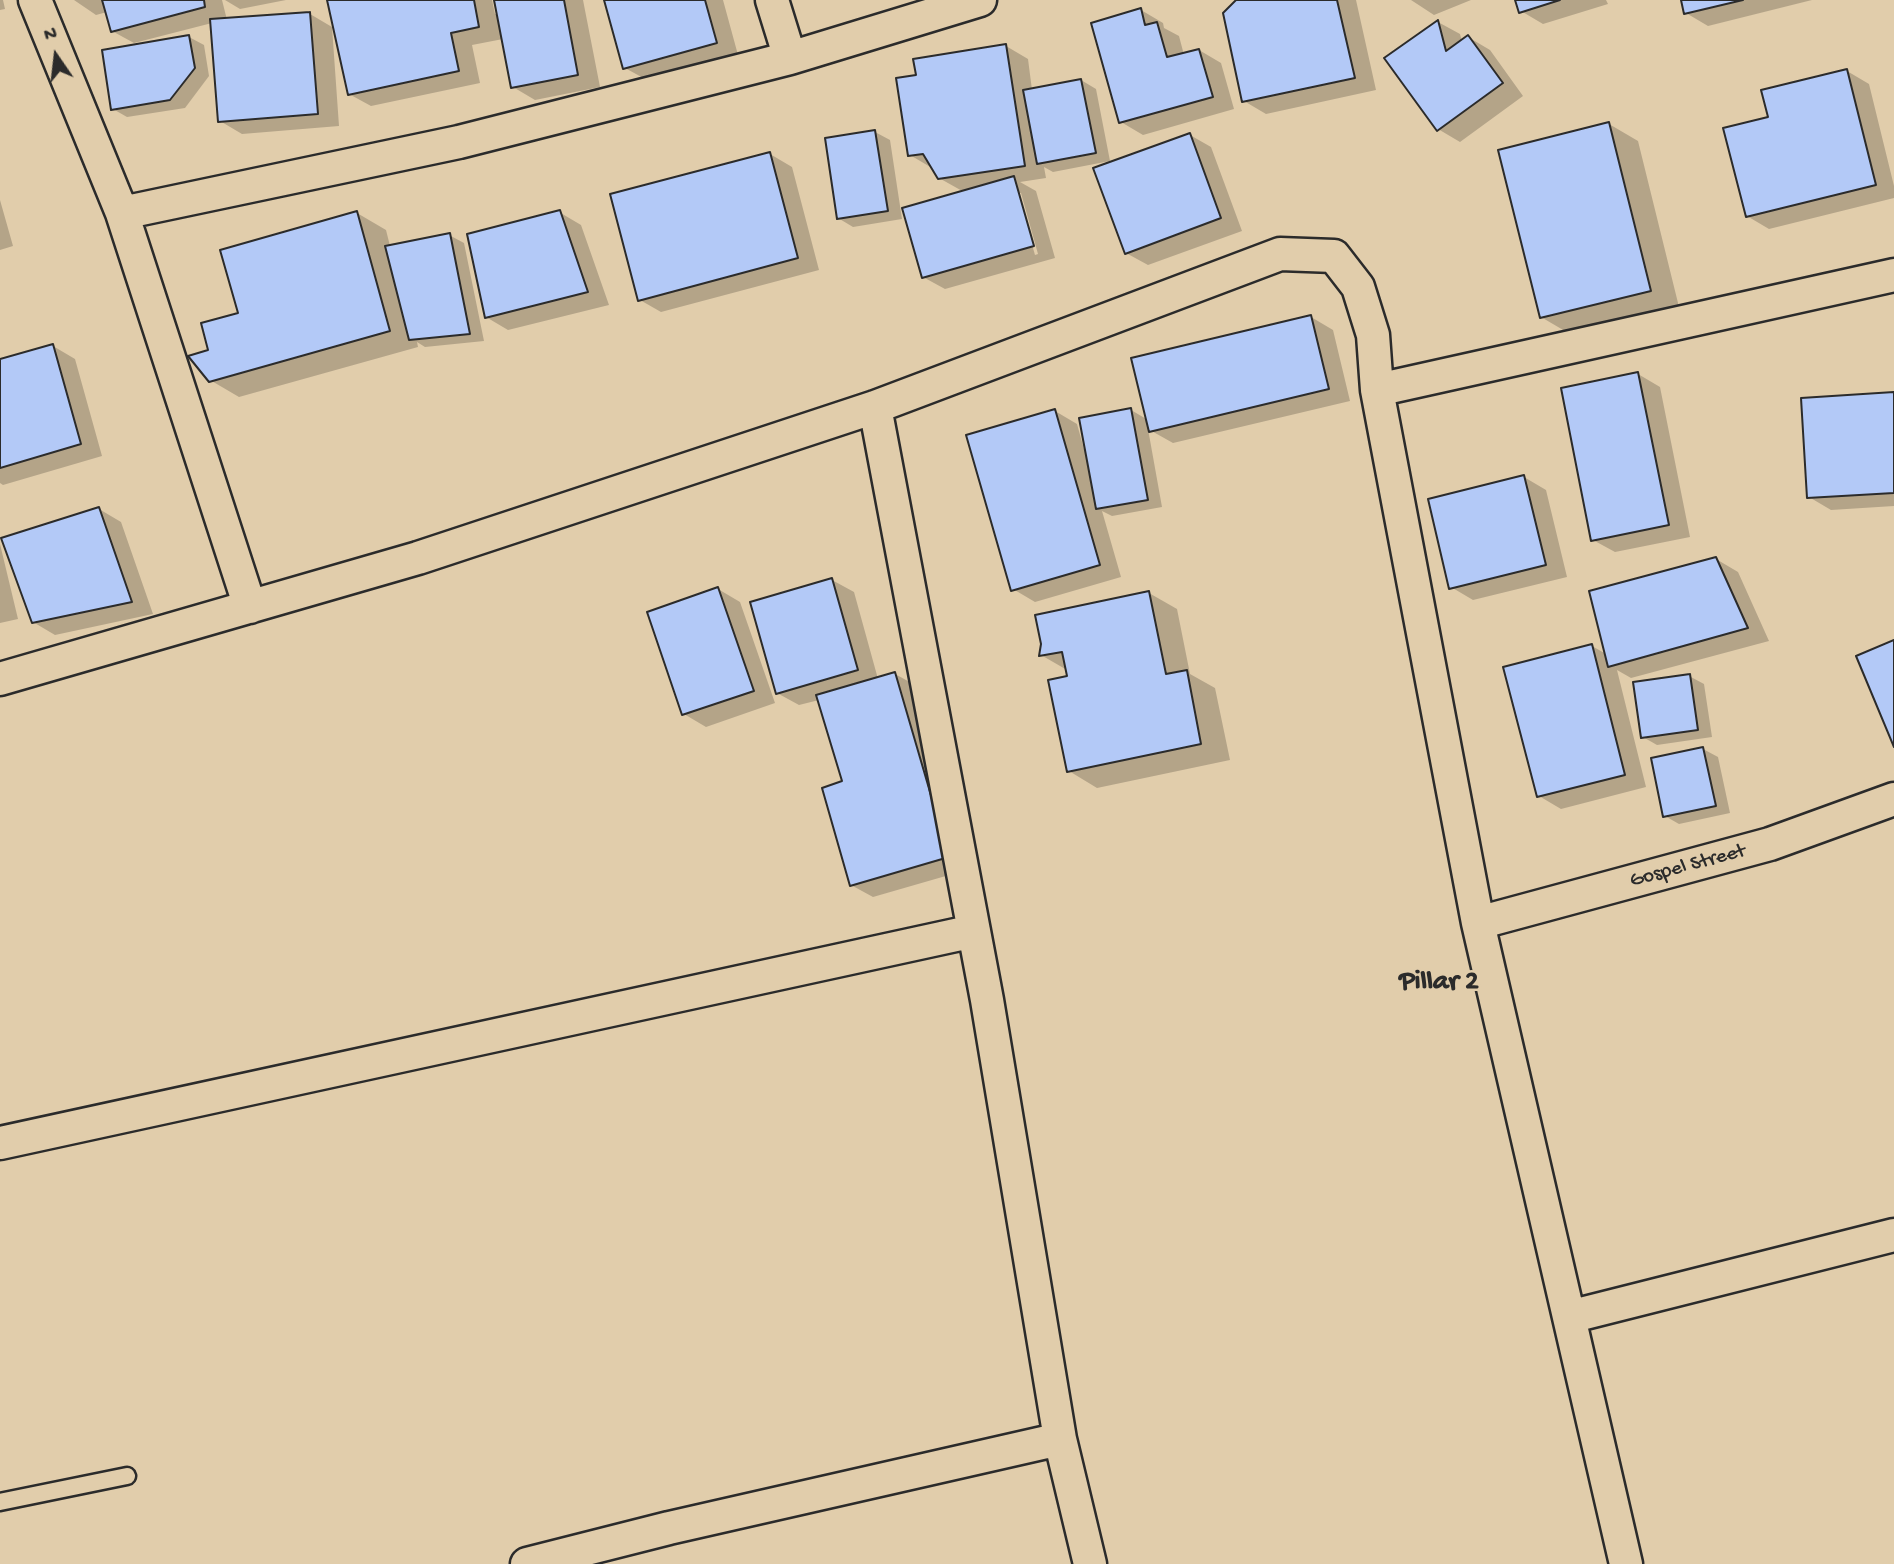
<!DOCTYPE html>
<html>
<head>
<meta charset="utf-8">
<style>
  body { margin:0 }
  #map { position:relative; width:1894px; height:1564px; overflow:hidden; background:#e1cdab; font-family:"Gochi Hand",sans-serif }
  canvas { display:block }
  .north { position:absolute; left:21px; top:21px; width:70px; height:70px; -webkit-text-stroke:5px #e1cdab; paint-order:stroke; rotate:346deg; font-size:19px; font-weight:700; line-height:28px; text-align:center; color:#2b2b2b }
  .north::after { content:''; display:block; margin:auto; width:24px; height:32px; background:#2b2b2b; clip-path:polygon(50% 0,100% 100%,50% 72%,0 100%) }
</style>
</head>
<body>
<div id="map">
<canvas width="1894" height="1564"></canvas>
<div class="north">N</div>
</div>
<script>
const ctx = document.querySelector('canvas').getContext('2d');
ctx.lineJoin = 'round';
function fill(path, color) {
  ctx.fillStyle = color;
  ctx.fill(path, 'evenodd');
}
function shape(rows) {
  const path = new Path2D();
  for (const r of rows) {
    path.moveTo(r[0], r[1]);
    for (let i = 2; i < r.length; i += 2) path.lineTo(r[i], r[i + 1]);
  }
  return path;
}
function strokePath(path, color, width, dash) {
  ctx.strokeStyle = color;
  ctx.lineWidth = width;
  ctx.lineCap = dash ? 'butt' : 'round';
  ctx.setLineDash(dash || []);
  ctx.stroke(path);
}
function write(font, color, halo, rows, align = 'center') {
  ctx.font = font + ' "Gochi Hand",sans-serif';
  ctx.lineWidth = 5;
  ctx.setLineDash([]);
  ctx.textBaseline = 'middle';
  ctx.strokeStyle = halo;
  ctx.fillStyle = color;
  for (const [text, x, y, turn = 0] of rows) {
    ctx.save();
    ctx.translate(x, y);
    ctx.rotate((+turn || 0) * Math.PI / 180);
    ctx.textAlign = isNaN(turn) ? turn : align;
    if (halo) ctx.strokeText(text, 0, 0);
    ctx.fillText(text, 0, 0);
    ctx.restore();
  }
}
const shadow = shape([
  [0,0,3,0,5,9,0,10],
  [74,0,222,0,227,20,310,14,332,27,339,126,242,134,220,121,212,23,134,43,112,31,107,12,96,15],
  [225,0,286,0,240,9],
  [329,0,492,0,495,14,498,14,496,0,583,0,600,87,535,100,513,87,503,39,472,45,480,83,371,106,349,94],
  [606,0,723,0,738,55,647,80,625,68],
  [1238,0,1356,0,1376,90,1266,114,1244,101],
  [1411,0,1471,0,1434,15],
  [1517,0,1606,0,1608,4,1543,24,1521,11],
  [1683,0,1812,0,1708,26,1686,13],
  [1141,10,1163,23,1164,28,1179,36,1184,55,1199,50,1221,63,1234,109,1143,135,1121,122],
  [1438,22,1460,34,1462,42,1468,37,1490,50,1523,96,1460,142,1438,129],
  [189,37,204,45,209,76,185,108,127,117,113,109],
  [1006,46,1028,59,1032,90,1081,80,1096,89,1110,161,1053,172,1044,167,1046,178,1020,182,1036,191,1055,258,945,289,923,277,964,192,939,178,932,168,910,155,918,76],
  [1017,193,1021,193,1038,254,1035,255],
  [1847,71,1869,84,1894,186,1894,198,1769,229,1747,216,1770,118],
  [1609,124,1638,141,1679,307,1570,334,1541,317],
  [875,132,890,140,902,219,853,227,838,218],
  [1190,135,1211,147,1242,231,1148,265,1126,253],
  [770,154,792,167,819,270,661,312,640,300],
  [0,200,13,246,0,250],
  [559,212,581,225,609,305,508,330,486,317],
  [357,213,386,230,390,246,449,235,464,243,484,341,425,347,417,342,418,347,239,397,210,380,211,351,240,314],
  [1311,317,1333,330,1350,401,1173,443,1148,429,1162,507,1112,516,1102,511,1121,577,1035,602,1013,589,1055,411,1077,424,1084,449,1087,448,1131,410,1148,420],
  [53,346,75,359,102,456,3,485,0,483,0,361],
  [1638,374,1660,387,1690,537,1615,552,1593,540],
  [1894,394,1894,506,1831,510,1809,497],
  [1524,477,1546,490,1567,577,1473,600,1451,587],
  [99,509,121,522,153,614,55,635,33,622],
  [0,544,18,619,0,623],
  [1716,559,1738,572,1769,641,1631,678,1617,670,1646,787,1561,809,1539,796,1592,646,1606,654],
  [832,580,854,592,878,679,895,674,917,686,970,869,873,897,851,885,844,782,819,700,799,705,777,693],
  [718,589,740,602,775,703,706,727,684,714],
  [1149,593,1177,609,1190,674,1215,688,1230,760,1097,788,1069,771,1067,670,1041,655],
  [1689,676,1704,684,1712,737,1657,745,1643,737],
  [1703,749,1718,757,1730,813,1679,824,1665,816]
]);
const building = shape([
  [102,0,204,0,205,7,111,32,102,0],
  [327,0,474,0,479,27,451,33,459,71,348,95,327,0],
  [494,0,564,0,578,75,511,88,494,0],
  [604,0,705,0,717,43,623,69,604,0],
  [1236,0,1337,0,1355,78,1242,102,1223,13,1236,0],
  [1515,0,1560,0,1519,13,1515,0],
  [1681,0,1743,0,1684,14,1681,0],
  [1141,8,1145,25,1157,22,1167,57,1199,49,1213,97,1119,123,1091,23,1141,8],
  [310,12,318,114,218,122,210,19,310,12],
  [1438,20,1446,51,1468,35,1503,83,1437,131,1384,58,1438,20],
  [189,35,195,68,170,100,111,110,102,50,189,35],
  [1006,44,1025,166,938,179,923,154,908,156,896,78,916,75,913,59,1006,44],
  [1847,69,1876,185,1746,217,1723,128,1768,117,1761,90,1847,69],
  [1081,79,1096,153,1037,164,1023,90,1081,79],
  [1609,122,1651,291,1540,318,1498,150,1609,122],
  [875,130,888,211,837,219,825,138,875,130],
  [1190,133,1221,218,1125,254,1093,168,1190,133],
  [770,152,798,258,638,301,610,194,770,152],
  [1014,176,1034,246,922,278,902,208,1014,176],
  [560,210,588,292,485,318,467,234,560,210],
  [357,211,390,331,209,382,188,356,208,350,201,323,238,313,220,250,357,211],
  [450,233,470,334,409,340,385,246,450,233],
  [1311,315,1329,389,1149,432,1131,358,1311,315],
  [53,344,81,444,0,468,0,359,53,344],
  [1638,372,1669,525,1591,541,1561,388,1638,372],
  [1894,392,1894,493,1807,498,1801,398,1894,392],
  [1131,408,1148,500,1096,509,1079,418,1131,408],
  [1055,409,1100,565,1011,591,966,435,1055,409],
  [1524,475,1546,565,1449,589,1428,499,1524,475],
  [99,507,132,602,32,623,1,538,99,507],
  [1716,557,1748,628,1608,667,1589,591,1716,557],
  [832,578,858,670,776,694,750,602,832,578],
  [718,587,754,691,682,715,647,612,718,587],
  [1149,591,1166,674,1187,670,1201,744,1067,772,1048,680,1067,676,1062,652,1039,656,1041,644,1035,615,1149,591],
  [1894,640,1894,747,1856,656,1894,640],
  [1592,644,1625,775,1537,797,1503,667,1592,644],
  [895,672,949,857,850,886,822,788,842,781,816,695,895,672],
  [1690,674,1698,730,1641,738,1633,682,1690,674],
  [1703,747,1716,806,1663,817,1651,758,1703,747]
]);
const service = shape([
  [0,1502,127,1476]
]);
const minor = shape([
  [35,0,122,213,250,607],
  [772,0,790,58],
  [122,213,459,142,790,58,980,0],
  [1377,390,1894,275],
  [875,407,987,1000,1060,1439,1090,1564],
  [0,679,418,558,875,407,1280,254,1334,256,1358,287,1373,335,1377,390,1478,923,1626,1564],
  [1478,923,1770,844,1894,799],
  [0,1143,974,931],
  [1569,1317,1894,1235],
  [527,1564,669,1528,1060,1439]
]);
const streetNames = [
  ["Gospel Street",1688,867,-15]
];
const districtNames = [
  ["Pillar 2",1439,984]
];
fill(shadow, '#0003');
fill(building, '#b3c9f7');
strokePath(building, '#2b2b2b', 2);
strokePath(service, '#2b2b2b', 21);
strokePath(minor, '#2b2b2b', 37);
strokePath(service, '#e1cdab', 16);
strokePath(minor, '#e1cdab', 32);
write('21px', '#2b2b2b', '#e1cdab', streetNames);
write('bold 28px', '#2b2b2b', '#e1cdab', districtNames);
</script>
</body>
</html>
